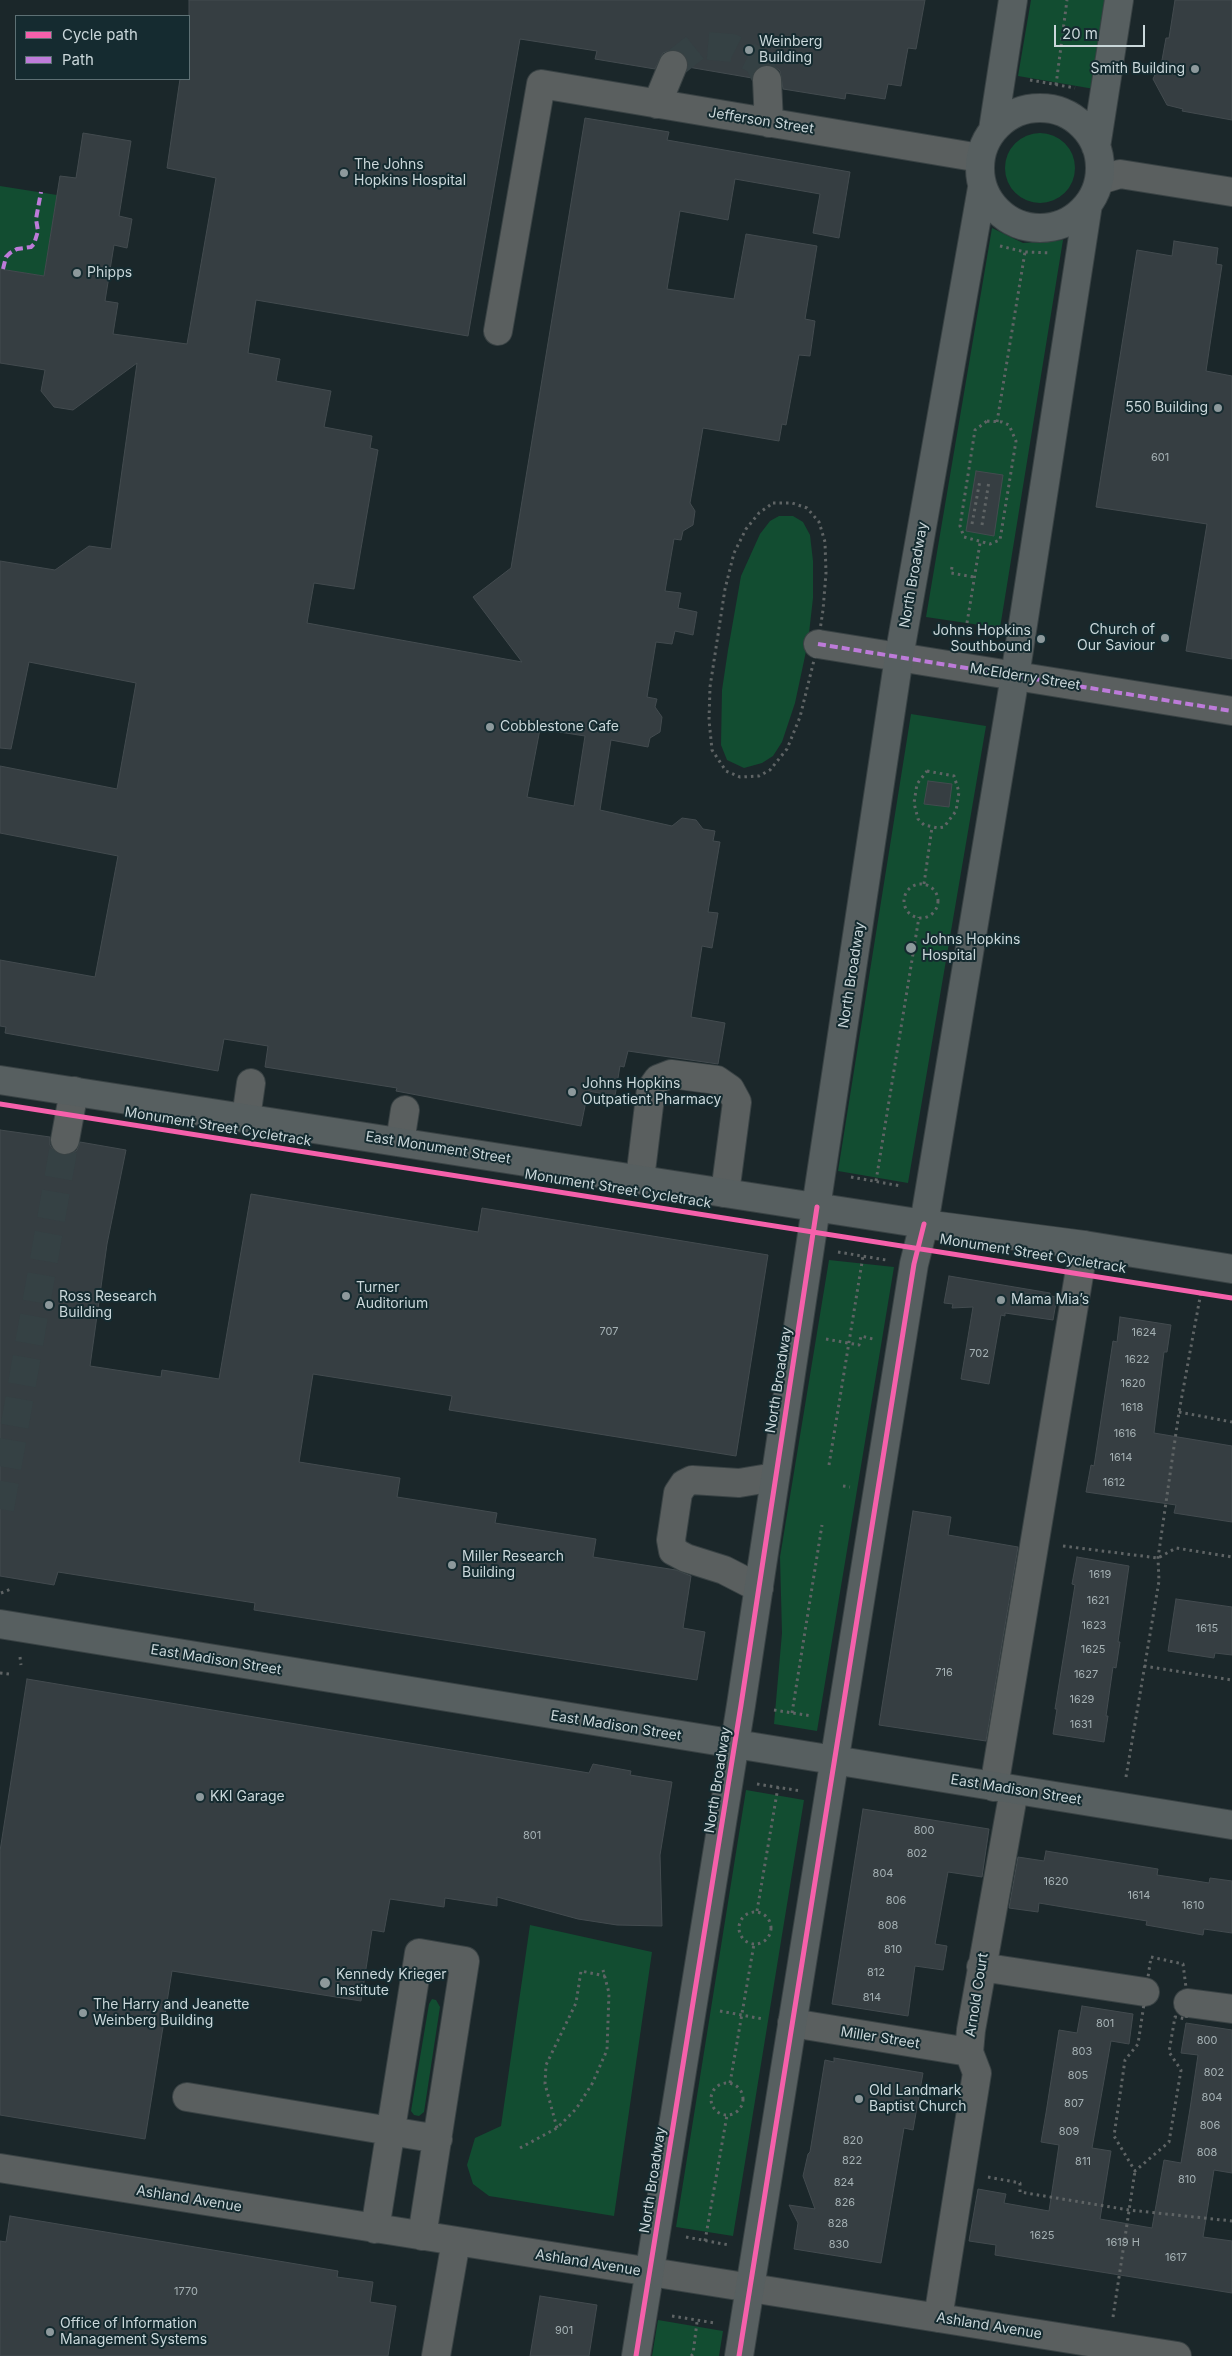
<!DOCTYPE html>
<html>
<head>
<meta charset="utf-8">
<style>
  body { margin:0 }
  #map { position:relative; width:1232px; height:2356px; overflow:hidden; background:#1b272a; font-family:Inter,sans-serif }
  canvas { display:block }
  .legend { position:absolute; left:15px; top:15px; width:175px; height:65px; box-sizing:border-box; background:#152b30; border:1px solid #5d7074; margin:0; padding:6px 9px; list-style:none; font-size:15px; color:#cad7da }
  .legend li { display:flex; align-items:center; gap:10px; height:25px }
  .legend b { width:25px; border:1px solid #5d7074 }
  .scale { position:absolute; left:1054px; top:25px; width:91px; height:22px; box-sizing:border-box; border:2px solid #cad7da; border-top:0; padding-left:6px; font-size:15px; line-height:18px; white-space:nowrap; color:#cad7da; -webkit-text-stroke:4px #152b30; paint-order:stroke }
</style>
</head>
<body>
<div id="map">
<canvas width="1232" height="2356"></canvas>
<ul class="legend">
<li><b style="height:6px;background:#f560ab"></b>Cycle path</li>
<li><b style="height:6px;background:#bd7bd9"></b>Path</li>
</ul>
<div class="scale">20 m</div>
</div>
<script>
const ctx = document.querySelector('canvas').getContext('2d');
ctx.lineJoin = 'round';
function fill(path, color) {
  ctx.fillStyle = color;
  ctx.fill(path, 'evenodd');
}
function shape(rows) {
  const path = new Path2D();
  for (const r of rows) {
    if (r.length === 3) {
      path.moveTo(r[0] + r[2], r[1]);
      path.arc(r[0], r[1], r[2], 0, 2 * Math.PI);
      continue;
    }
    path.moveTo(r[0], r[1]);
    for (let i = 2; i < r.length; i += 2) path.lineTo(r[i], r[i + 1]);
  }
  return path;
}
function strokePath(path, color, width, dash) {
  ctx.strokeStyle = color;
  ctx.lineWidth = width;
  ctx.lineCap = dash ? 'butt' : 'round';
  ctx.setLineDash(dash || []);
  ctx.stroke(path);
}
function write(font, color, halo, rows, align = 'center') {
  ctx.font = font + ' Inter,sans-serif';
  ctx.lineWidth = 4;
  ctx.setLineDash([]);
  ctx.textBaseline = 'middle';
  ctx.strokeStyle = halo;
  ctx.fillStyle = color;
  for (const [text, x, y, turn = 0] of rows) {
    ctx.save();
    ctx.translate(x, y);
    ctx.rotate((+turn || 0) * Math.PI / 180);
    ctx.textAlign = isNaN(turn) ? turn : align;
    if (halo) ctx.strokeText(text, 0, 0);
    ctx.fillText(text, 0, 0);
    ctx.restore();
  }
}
const green = shape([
  [1031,0,1111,0,1100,90,1018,76],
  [1040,168,35],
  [0,186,57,195,44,276,0,269],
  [992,228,1023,243,1063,240,1000,628,926,617],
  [779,516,793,516,803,522,810,535,813,561,813,598,808,642,795,703,782,742,773,756,762,763,744,768,727,760,721,745,722,690,728,650,741,576,760,534,770,521],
  [911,714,986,726,908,1183,838,1171],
  [829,1260,894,1267,817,1731,774,1724,782,1633,780,1557],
  [746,1790,804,1800,733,2236,676,2227],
  [530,1925,652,1952,614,2216,489,2196,473,2184,467,2165,475,2138,501,2126],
  [432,1999,436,2000,440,2007,424,2112,419,2116,414,2115,411,2111,429,2004],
  [658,2320,723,2331,719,2356,652,2356]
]);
const building = shape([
  [189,0,925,0,916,49,908,48,901,86,888,84,885,99,846,93,845,99,783,89,780,71,774,66,767,64,758,67,752,78,688,67,685,55,679,51,671,50,663,53,655,69,595,59,597,51,520,39,468,336,256,300,248,353,280,359,276,381,331,391,324,427,372,436,370,448,378,450,354,589,314,583,307,623,522,662,473,597,511,568,585,118,669,132,667,140,850,172,839,238,813,233,820,194,735,179,728,220,680,211,667,289,734,299,746,234,817,246,805,319,815,321,810,356,799,355,786,425,782,424,779,441,703,428,690,503,695,511,693,525,683,531,681,540,674,539,665,591,681,593,678,608,697,612,693,635,675,631,672,644,656,642,647,697,657,699,655,707,662,717,660,732,650,738,648,747,611,740,600,810,672,826,682,818,696,820,703,829,715,831,713,841,720,842,708,912,718,913,712,948,702,946,691,1017,725,1023,718,1064,628,1051,624,1067,620,1066,615,1096,588,1091,581,1126,396,1091,397,1088,265,1067,268,1046,224,1039,218,1071,5,1033,6,1027,0,1026,0,960,95,977,118,856,0,833,0,766,117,789,136,683,29,662,11,749,0,748,0,561,55,570,89,546,111,549,137,363,73,410,54,407,41,391,45,370,0,363,0,269,44,276,60,176,76,178,83,133,131,141,119,216,132,219,127,248,114,245,105,301,118,303,113,334,187,344,216,178,167,168,180,79,189,79,189,0],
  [540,729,585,736,574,806,527,797,540,729],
  [1175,0,1232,0,1232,120,1182,111,1183,109,1167,105,1153,79,1162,60,1166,38,1169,38,1175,0],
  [1174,241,1218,248,1216,264,1222,265,1206,371,1232,376,1232,659,1186,651,1207,524,1096,507,1137,250,1172,256,1174,241],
  [976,471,1003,475,994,536,966,531,976,471],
  [928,781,952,784,949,807,924,804,928,781],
  [0,1130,50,1137,50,1145,55,1152,63,1155,70,1155,77,1150,80,1142,126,1150,107,1244,90,1366,161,1377,162,1370,219,1379,251,1194,478,1232,482,1208,768,1255,736,1456,449,1410,452,1396,313,1374,299,1462,400,1478,397,1497,497,1513,495,1523,596,1539,593,1557,676,1570,691,1576,683,1628,705,1632,697,1680,254,1610,255,1603,58,1572,54,1585,0,1576,0,1130],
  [949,1276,1050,1293,1050,1296,1057,1297,1053,1320,1005,1313,1005,1316,1001,1315,989,1384,961,1379,973,1307,952,1308,953,1304,944,1303,949,1276],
  [1120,1317,1171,1325,1167,1352,1164,1352,1154,1433,1232,1446,1232,1522,1174,1513,1176,1505,1086,1492,1091,1465,1094,1466,1113,1341,1117,1342,1120,1317],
  [913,1511,951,1517,948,1535,1018,1547,986,1741,879,1725,913,1511],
  [1077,1557,1129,1566,1118,1642,1120,1642,1116,1668,1113,1667,1106,1716,1108,1716,1104,1742,1053,1734,1057,1709,1055,1709,1075,1585,1072,1584,1077,1557],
  [1176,1599,1232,1607,1232,1655,1215,1653,1214,1658,1168,1651,1176,1599],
  [27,1679,589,1773,593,1764,631,1771,630,1775,672,1782,660,1855,662,1926,617,1925,578,1919,497,1897,497,1906,445,1898,444,1907,390,1899,384,1932,372,1930,361,2001,172,1971,145,2139,0,2115,0,1851,27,1679],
  [863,1809,989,1829,982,1877,948,1872,935,1944,947,1946,943,1970,915,1966,908,2016,832,2004,863,1809],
  [1046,1851,1158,1869,1157,1875,1184,1879,1209,1883,1210,1878,1232,1881,1232,1933,1204,1929,1203,1935,1146,1925,1147,1921,1039,1903,1038,1912,1009,1908,1018,1857,1044,1861,1046,1851],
  [1082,2006,1133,2014,1129,2044,1111,2041,1092,2148,1111,2151,1100,2219,1152,2228,1164,2160,1181,2163,1190,2109,1198,2055,1181,2053,1186,2023,1232,2030,1232,2173,1214,2170,1203,2237,1232,2241,1232,2293,995,2255,996,2245,969,2241,978,2189,1006,2194,1004,2203,1049,2211,1059,2145,1041,2142,1046,2113,1059,2030,1077,2033,1082,2006],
  [834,2058,923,2073,913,2130,904,2128,881,2263,794,2249,798,2223,789,2205,815,2209,803,2176,808,2154,810,2152,825,2060,834,2062,834,2058],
  [10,2216,338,2271,337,2277,373,2282,370,2302,396,2306,388,2356,0,2356,0,2241,6,2242,10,2216],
  [540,2296,597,2305,589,2356,530,2356,540,2296]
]);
const minorTunnel = shape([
  [673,65,698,45,732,48,758,61,767,80],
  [0,1509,65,1140]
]);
const path = shape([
  [1030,80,1075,88],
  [1056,85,1067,0],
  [1000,246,1025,252,1051,253],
  [987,421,1002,422,1009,425,1016,441,1000,540,990,544,964,537,960,526,975,430,987,421],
  [997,422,1025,252],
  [773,503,792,503,807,508,819,522,825,542,826,573,823,610,818,644,800,717,787,749,770,770,759,776,740,777,726,771,712,750,709,720,710,687,725,589,734,553,746,529,759,513,773,503],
  [972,524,980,480],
  [982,525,989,481],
  [952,567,951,573,974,577],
  [967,623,980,543],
  [927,771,954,776,959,792,956,811,944,827,938,828,924,825,918,819,914,803,917,784,927,771],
  [924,884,932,827],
  [921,901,17],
  [851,1177,901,1186],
  [876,1181,919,917],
  [838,1252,886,1260],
  [826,1339,859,1345,861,1336,873,1339],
  [1179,1412,1232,1422],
  [829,1465,863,1256],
  [843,1486,850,1487],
  [1063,1546,1158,1558,1176,1548,1232,1557],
  [1,1593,11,1589],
  [20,1657,21,1665],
  [1144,1666,1232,1680],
  [0,1673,9,1674],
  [774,1710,812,1716],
  [792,1713,822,1525],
  [1126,1777,1159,1581,1158,1558,1179,1412,1201,1292],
  [757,1784,801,1791],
  [757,1911,778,1787],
  [755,1928,16],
  [1151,1957,1183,1964,1188,2003,1186,2019,1175,2017,1169,2052,1181,2070,1169,2142,1135,2171,1114,2136,1125,2060,1138,2044,1151,1957],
  [720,2011,763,2019],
  [727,2099,16],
  [730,2083,754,1944],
  [557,2128,545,2084,546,2065,576,2003,581,1971,605,1976],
  [520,2148,557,2128,576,2109,592,2084,607,2050,609,1993,603,1970],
  [988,2177,1020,2183,1020,2192,1129,2210,1232,2221],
  [686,2237,729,2245],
  [705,2241,727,2115],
  [672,2316,715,2323],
  [1113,2317,1135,2171],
  [691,2356,693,2354,697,2322]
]);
const minor = shape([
  [767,80,769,123],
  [657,104,673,65],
  [1100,180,1120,174,1232,192],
  [498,331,541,84,980,158],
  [818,644,1232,711],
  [246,1118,251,1083],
  [65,1140,74,1091],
  [400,1142,405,1110],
  [640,1179,651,1089,658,1079,671,1074,717,1080,730,1089,737,1102,725,1193],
  [759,1588,724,1570,686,1558,673,1551,671,1540,678,1493,684,1484,692,1480,739,1483,775,1477],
  [994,1787,1084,1245],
  [981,1967,1145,1992],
  [1188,2003,1232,2009],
  [792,2023,969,2052],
  [187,2097,438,2139],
  [0,2168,1177,2356],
  [375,2229,419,1953,465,1961,422,2236],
  [938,2318,977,2073,969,2052,971,2030,1014,1790],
  [436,2356,456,2241]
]);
const major = shape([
  [1040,168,60],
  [993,130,1013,0],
  [1096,147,1119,0],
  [0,1080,924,1224,1084,1245,1232,1269],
  [0,1624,1232,1825],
  [636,2356,741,1705,899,657,982,188],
  [739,2356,914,1264,924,1224,1015,676,1088,204]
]);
const quiet = shape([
  [3,269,6,257,10,253,17,249,31,247,34,244,38,231,36,219,41,192],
  [818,644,1232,711]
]);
const cycleway = shape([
  [0,1104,1232,1298],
  [636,2356,741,1705,817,1207],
  [739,2356,914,1264,924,1224]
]);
const markers = [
  [749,50,5,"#8d999c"],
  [1195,69,5,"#8d999c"],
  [344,173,5,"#8d999c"],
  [77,273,5,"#8d999c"],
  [1218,408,5,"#8d999c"],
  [1165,638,5,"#8d999c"],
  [1041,639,5,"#8d999c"],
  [490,727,5,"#8d999c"],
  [911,948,6,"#8d999c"],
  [572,1092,5,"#8d999c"],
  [346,1296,5,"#8d999c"],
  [1001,1300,5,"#8d999c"],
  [49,1305,5,"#8d999c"],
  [452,1565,5,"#8d999c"],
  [200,1797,5,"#8d999c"],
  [325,1983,6,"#8d999c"],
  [83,2013,5,"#8d999c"],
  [859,2099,5,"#8d999c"],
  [50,2332,5,"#8d999c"]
];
const numberNames = [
  ["601",1160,458],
  ["707",609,1332],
  ["1624",1144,1333],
  ["702",979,1354],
  ["1622",1137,1360],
  ["1620",1133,1384],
  ["1618",1132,1408],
  ["1616",1125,1434],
  ["1614",1121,1458],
  ["1612",1114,1483],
  ["1619",1100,1575],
  ["1621",1098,1601],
  ["1623",1094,1626],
  ["1615",1207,1629],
  ["1625",1093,1650],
  ["716",944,1673],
  ["1627",1086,1675],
  ["1629",1082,1700],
  ["1631",1081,1725],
  ["800",924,1831],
  ["801",532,1836],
  ["802",917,1854],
  ["804",883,1874],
  ["1620",1056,1882],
  ["1614",1139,1896],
  ["806",896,1901],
  ["1610",1193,1906],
  ["808",888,1926],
  ["810",893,1950],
  ["812",876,1973],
  ["814",872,1998],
  ["801",1105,2024],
  ["800",1207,2041],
  ["803",1082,2052],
  ["802",1214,2073],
  ["805",1078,2076],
  ["804",1212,2098],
  ["807",1074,2104],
  ["806",1210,2126],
  ["809",1069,2132],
  ["820",853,2141],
  ["808",1207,2153],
  ["822",852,2161],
  ["811",1083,2162],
  ["810",1187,2180],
  ["824",844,2183],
  ["826",845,2203],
  ["828",838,2224],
  ["1625",1042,2236],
  ["1619 H",1123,2243],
  ["830",839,2245],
  ["1617",1176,2258],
  ["1770",186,2292],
  ["901",564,2331]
];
const poiNames = [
  ["Weinberg",759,42],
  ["Building",759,58],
  ["Smith Building",1185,69,"right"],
  ["The Johns",354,165],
  ["Hopkins Hospital",354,181],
  ["Phipps",87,273],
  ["550 Building",1208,408,"right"],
  ["Church of",1155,630,"right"],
  ["Our Saviour",1155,646,"right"],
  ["Johns Hopkins",1031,631,"right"],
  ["Southbound",1031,647,"right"],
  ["Cobblestone Cafe",500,727],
  ["Johns Hopkins",922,940],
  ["Hospital",922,956],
  ["Johns Hopkins",582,1084],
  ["Outpatient Pharmacy",582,1100],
  ["Turner",356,1288],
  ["Auditorium",356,1304],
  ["Ross Research",59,1297],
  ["Building",59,1313],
  ["Mama Mia’s",1011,1300],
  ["Miller Research",462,1557],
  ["Building",462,1573],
  ["KKI Garage",210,1797],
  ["Kennedy Krieger",336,1975],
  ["Institute",336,1991],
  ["The Harry and Jeanette",93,2005],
  ["Weinberg Building",93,2021],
  ["Old Landmark",869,2091],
  ["Baptist Church",869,2107],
  ["Office of Information",60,2324],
  ["Management Systems",60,2340]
];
const streetNames = [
  ["Jefferson Street",761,121,9],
  ["North Broadway",914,575,-80],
  ["McElderry Street",1025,677,9],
  ["North Broadway",852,975,-81],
  ["Monument Street Cycletrack",218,1127,9],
  ["East Monument Street",438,1148,9],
  ["Monument Street Cycletrack",618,1189,9],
  ["Monument Street Cycletrack",1033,1254,9],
  ["North Broadway",779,1380,-81],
  ["East Madison Street",216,1660,9],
  ["East Madison Street",616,1726,9],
  ["North Broadway",718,1780,-81],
  ["East Madison Street",1016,1790,9],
  ["Arnold Court",977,1995,-81],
  ["Miller Street",880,2038,9],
  ["North Broadway",653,2180,-81],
  ["Ashland Avenue",189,2199,9],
  ["Ashland Avenue",588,2263,9],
  ["Ashland Avenue",989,2326,9]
];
fill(green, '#124d31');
fill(building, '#363e42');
strokePath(building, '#434b4f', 1);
strokePath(minorTunnel, '#354144', 28, [28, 14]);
strokePath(minor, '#394244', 30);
strokePath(major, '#394244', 30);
strokePath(path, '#5f6465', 3, [2.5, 4]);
strokePath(minor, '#5a5f5f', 28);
strokePath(major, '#575f60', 28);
strokePath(quiet, '#bd7bd9', 4, [8, 4]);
strokePath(cycleway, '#f560ab', 5);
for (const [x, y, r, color] of markers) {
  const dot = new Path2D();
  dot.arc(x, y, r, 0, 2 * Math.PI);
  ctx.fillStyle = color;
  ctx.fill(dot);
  strokePath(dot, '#152b30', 2);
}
write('11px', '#a5b1b4', null, numberNames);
write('14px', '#cad7da', '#152b30', poiNames, 'left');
write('14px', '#cad7da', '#152b30', streetNames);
</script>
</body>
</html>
